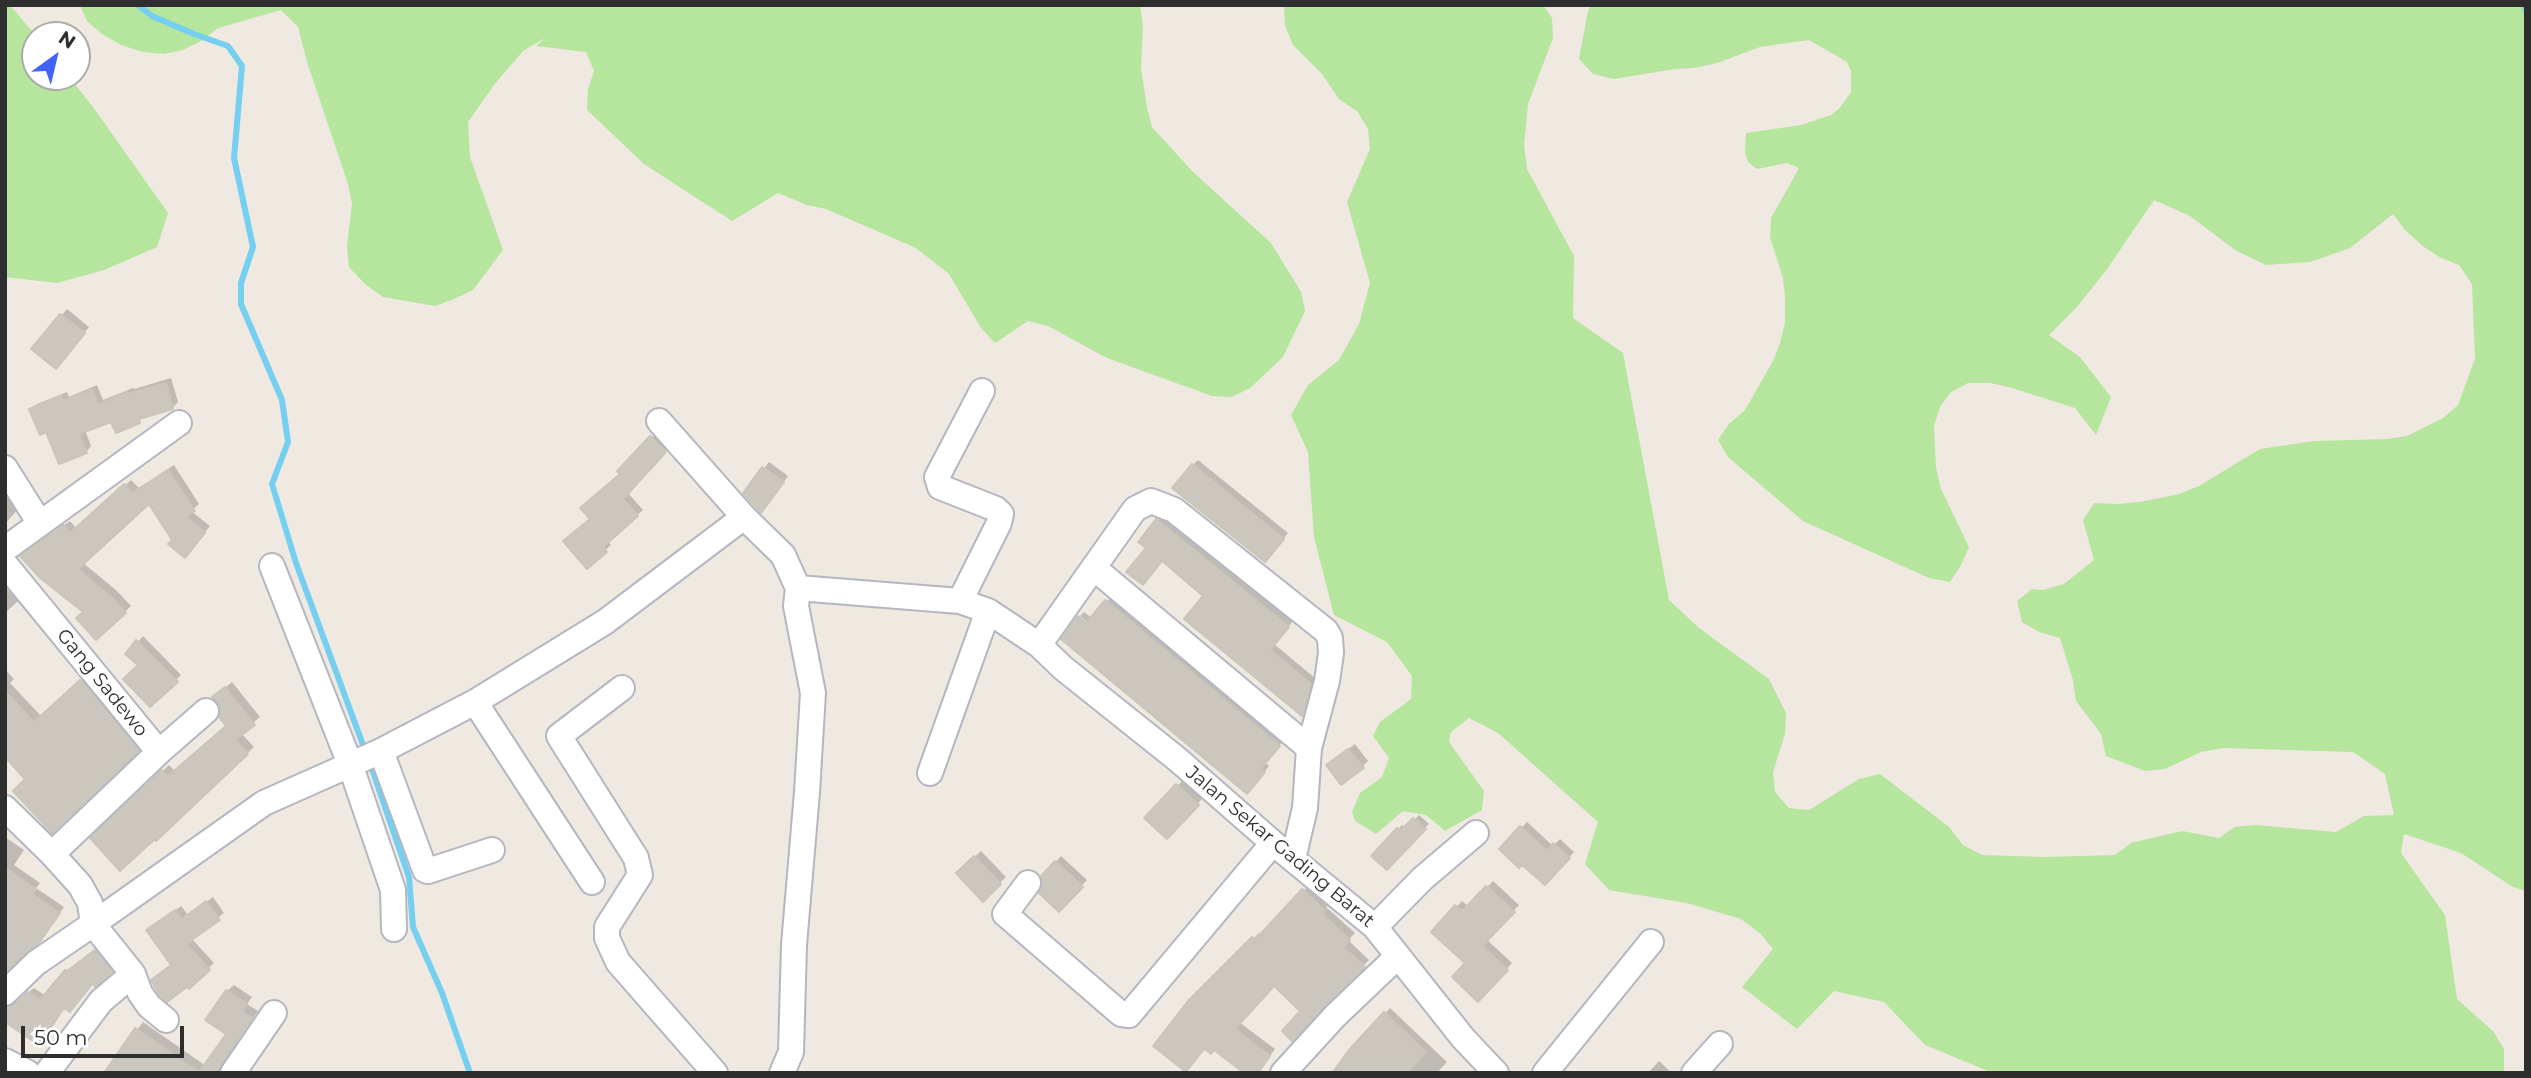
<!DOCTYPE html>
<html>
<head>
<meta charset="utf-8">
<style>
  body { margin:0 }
  #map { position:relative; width:2531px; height:1078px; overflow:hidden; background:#efe9e1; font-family:Montserrat,sans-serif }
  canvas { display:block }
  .frame { position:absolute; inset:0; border:7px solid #2e2e2e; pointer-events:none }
  .north { position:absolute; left:21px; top:21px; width:70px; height:70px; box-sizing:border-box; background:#fff; border:2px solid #ababab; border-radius:50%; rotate:34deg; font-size:19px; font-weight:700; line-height:28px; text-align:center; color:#2e2e2e }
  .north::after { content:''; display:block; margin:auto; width:24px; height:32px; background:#4264fb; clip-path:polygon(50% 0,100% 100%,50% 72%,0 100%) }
  .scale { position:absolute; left:21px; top:1026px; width:163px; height:32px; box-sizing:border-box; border:4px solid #2e2e2e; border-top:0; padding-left:9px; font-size:21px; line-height:24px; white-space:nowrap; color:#2e2e2e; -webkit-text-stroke:5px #fff; paint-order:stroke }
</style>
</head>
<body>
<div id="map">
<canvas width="2531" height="1078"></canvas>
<div class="frame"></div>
<div class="north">N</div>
<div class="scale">50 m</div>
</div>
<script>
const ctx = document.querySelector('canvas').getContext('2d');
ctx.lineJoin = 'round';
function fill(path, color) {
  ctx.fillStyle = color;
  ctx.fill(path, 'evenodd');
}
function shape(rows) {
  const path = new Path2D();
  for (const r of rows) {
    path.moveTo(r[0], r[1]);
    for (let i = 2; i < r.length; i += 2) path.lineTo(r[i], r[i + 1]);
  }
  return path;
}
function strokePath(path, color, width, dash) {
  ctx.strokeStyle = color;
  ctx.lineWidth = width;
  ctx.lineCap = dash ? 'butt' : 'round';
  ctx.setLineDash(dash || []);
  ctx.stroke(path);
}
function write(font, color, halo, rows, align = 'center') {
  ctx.font = font + ' Montserrat,sans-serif';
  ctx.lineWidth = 6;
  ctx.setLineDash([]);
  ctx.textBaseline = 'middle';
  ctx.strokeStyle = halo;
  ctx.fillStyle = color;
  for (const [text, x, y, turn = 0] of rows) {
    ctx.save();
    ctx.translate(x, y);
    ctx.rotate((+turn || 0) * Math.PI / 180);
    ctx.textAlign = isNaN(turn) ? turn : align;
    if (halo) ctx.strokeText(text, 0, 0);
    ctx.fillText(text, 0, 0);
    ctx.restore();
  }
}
const green = shape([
  [5,5,10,5,35,35,35,77,69,77,93,107,168,213,157,247,104,270,57,283,5,277],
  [80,5,1140,5,1143,26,1141,68,1147,108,1152,127,1193,172,1271,243,1301,292,1305,311,1283,357,1250,388,1232,397,1212,396,1107,358,1048,326,1028,321,995,343,981,328,949,274,916,248,826,209,807,205,778,193,732,221,644,164,587,110,588,89,594,71,586,52,536,46,545,38,523,51,494,85,468,122,470,157,503,250,473,290,454,299,435,306,383,297,365,284,349,267,347,246,352,204,348,184,307,62,298,27,281,10,218,28,201,41,183,50,164,54,143,52,121,45,102,34,87,21],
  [1284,5,1543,5,1552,18,1553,38,1528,104,1524,145,1527,169,1574,256,1573,318,1623,353,1669,600,1699,628,1769,679,1786,713,1785,734,1773,772,1775,792,1789,808,1809,810,1859,779,1880,774,1949,827,1963,845,1982,855,2046,857,2115,855,2131,843,2182,831,2219,838,2235,827,2255,825,2336,832,2364,816,2394,815,2385,774,2353,752,2223,748,2201,752,2165,769,2145,771,2106,756,2101,734,2076,701,2073,680,2060,638,2039,632,2022,622,2017,601,2032,589,2043,590,2064,584,2094,560,2083,520,2094,503,2118,504,2140,502,2179,494,2199,486,2260,449,2315,441,2387,439,2407,436,2443,418,2458,405,2475,359,2472,284,2459,265,2441,258,2424,247,2405,230,2393,214,2350,248,2310,262,2266,265,2235,250,2190,216,2154,200,2105,272,2076,308,2049,335,2080,357,2111,397,2096,435,2075,408,2012,388,1990,383,1968,383,1951,392,1940,407,1934,426,1936,468,1941,489,1969,547,1961,565,1950,582,1929,578,1803,521,1728,457,1718,440,1729,424,1745,410,1773,361,1780,343,1785,323,1785,298,1783,278,1770,237,1771,218,1799,168,1787,163,1757,169,1748,162,1745,152,1746,133,1801,125,1831,115,1839,109,1851,92,1851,71,1847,62,1809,40,1760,47,1717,63,1694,68,1675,69,1614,79,1593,74,1579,59,1588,11,1591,5,2526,5,2526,891,2513,887,2461,853,2404,834,2401,853,2445,915,2457,999,2493,1031,2504,1049,2504,1073,1993,1073,1925,1045,1884,1002,1834,991,1797,1029,1742,987,1773,949,1761,934,1741,919,1687,903,1609,890,1585,864,1598,822,1498,733,1469,718,1451,732,1449,742,1484,791,1482,810,1445,831,1426,815,1403,811,1376,834,1355,821,1352,812,1360,793,1382,777,1389,758,1373,736,1380,722,1411,699,1412,676,1387,642,1334,615,1314,537,1308,452,1291,415,1308,385,1339,360,1359,324,1370,283,1347,202,1370,149,1368,129,1357,111,1339,99,1322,74,1293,45,1285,25]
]);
const shadow = shape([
  [67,309,89,327,61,361,34,348],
  [171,378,178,402,172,408,144,416,139,421,112,420,85,430,91,446,86,452,47,430,31,409,37,404,67,392,69,397,97,385,103,400,133,388,134,389],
  [657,432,670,445,627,492,643,510,608,541,611,545,588,566,592,519,622,473,620,471],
  [1198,460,1288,533,1270,555,1193,465],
  [769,462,788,476,766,505,745,493],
  [174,465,199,504,191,511,210,526,190,550,149,501,82,562,116,590,131,606,96,638,85,611,28,551,70,521,77,529,131,480,139,488],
  [5,487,20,507,5,524],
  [1163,515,1293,621,1274,644,1315,678,1307,708,1302,713,1206,595,1140,541],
  [5,587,18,601,5,613],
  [1112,596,1284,740,1265,762,1269,766,1253,786,1092,630,1094,627,1080,616,1084,612,1092,618],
  [143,636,181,675,150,705,140,665,127,654],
  [5,669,14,679,10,683,42,717,88,675,144,743,51,830,27,779,5,755],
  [232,682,260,717,241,733,254,747,156,838,93,838,169,765,175,771,228,726,219,701,221,691],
  [1355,744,1368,761,1362,767,1334,760],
  [1183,780,1203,798,1167,836,1147,818],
  [1419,815,1429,824,1387,868,1374,856,1402,825,1406,828],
  [1527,822,1553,846,1560,839,1574,852,1545,883,1522,862,1502,849],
  [5,837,24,850,14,865,40,883,36,888,64,907,44,935,5,928],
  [981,851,1006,877,983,899,958,873],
  [1061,856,1087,880,1059,910,1043,876],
  [1493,881,1519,905,1486,939,1512,963,1478,1000,1467,963,1433,932,1462,901,1469,907],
  [1309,885,1329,904,1326,907,1355,933,1348,940,1369,960,1328,1000,1274,984,1239,1022,1275,1049,1257,1073,1189,1002,1259,933,1262,935],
  [213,897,224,913,191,938,214,963,189,986,149,930,181,906,188,915],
  [101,946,116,965,95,984,93,981,65,1006,39,1043,5,1022,5,1002,16,1002,34,988,46,996,72,966,73,967],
  [234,985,252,997,247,1004,258,1011,227,1056,225,1067,220,1073,107,1072,143,1022,206,1066,228,1034,227,991],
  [1390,1008,1447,1062,1437,1073,1333,1073],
  [1659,1061,1672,1073,1648,1073]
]);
const stream = shape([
  [138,5,152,16,194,34,228,46,242,66,234,158,253,247,241,283,241,304,282,400,288,442,272,484,296,563,366,753],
  [2524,5,2526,10],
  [370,763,409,877,413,927,442,993,470,1073]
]);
const building = shape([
  [60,314,85,333,56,369,31,349,60,314],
  [166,383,173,409,139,419,140,423,116,433,111,422,79,434,87,453,59,464,46,432,40,435,29,409,61,396,63,401,92,390,98,405,127,392,128,394,166,383],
  [650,436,666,452,623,499,638,516,603,547,607,552,587,569,563,541,590,519,580,508,620,474,617,471,650,436],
  [1192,464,1284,539,1265,562,1172,488,1192,464],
  [762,467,784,482,761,513,743,493,762,467],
  [168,470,195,511,186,517,205,533,185,558,168,544,172,540,149,504,78,569,110,596,126,613,96,640,76,618,83,612,39,577,20,556,63,525,70,533,124,484,132,493,168,470],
  [1156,519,1289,627,1270,650,1311,684,1302,716,1184,619,1203,596,1168,566,1162,561,1143,585,1126,572,1146,548,1138,542,1156,519],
  [1105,600,1280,746,1261,768,1265,772,1247,794,1061,639,1078,616,1086,623,1105,600],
  [136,640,178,682,150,707,123,679,138,665,125,654,136,640],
  [80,680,139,751,52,833,13,791,25,779,5,757,5,691,34,722,80,680],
  [225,687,255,725,235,740,248,754,156,841,155,839,120,871,90,838,162,770,168,776,226,726,219,717,221,709,218,702,212,697,225,687],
  [1348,749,1364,768,1341,785,1326,765,1348,749],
  [1176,784,1199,805,1167,839,1144,818,1176,784],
  [1413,818,1426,829,1387,870,1371,856,1397,828,1400,831,1413,818],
  [1520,826,1547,851,1553,843,1570,858,1545,885,1522,865,1519,868,1499,849,1520,826],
  [974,856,1001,884,983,902,956,873,974,856],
  [1055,861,1083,887,1059,912,1039,893,1043,884,1041,876,1055,861],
  [5,868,36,889,32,894,60,913,39,943,5,972,5,868],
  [1486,886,1515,912,1482,946,1508,970,1478,1002,1452,977,1465,963,1431,932,1455,905,1462,911,1486,886],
  [1302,889,1325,911,1322,914,1350,940,1343,947,1365,967,1324,1006,1292,1041,1282,1031,1300,1011,1274,986,1235,1029,1270,1056,1258,1073,1244,1073,1214,1050,1211,1054,1204,1049,1186,1072,1153,1046,1188,1001,1252,937,1255,940,1302,889],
  [206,901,220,920,186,944,210,970,189,989,187,987,167,1002,160,996,151,980,171,965,146,930,175,910,182,919,206,901],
  [95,950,112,972,95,987,93,983,70,1012,64,1008,39,1045,5,1022,5,1007,15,1004,28,992,40,1000,65,970,67,971,95,950],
  [226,990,247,1004,242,1011,252,1018,221,1065,218,1073,104,1073,135,1028,199,1072,226,1034,205,1020,226,990],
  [1384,1012,1426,1052,1407,1073,1332,1073,1349,1050,1384,1012]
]);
const minor = shape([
  [659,421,744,517],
  [5,468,39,522],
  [5,549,179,423],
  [5,564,159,752,52,854],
  [272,566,350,764,393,890,394,929],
  [1094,568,1309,748],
  [960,601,999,523,1001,514,996,509,940,487,937,477,982,391],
  [1039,645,1135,509,1151,501,1174,510,1326,631,1330,638,1331,653,1327,681,1309,748,1305,808,1293,859],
  [622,688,559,736,636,858,640,875,607,927,607,938,618,962,715,1073],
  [475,702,592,882],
  [381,751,425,870,428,871,492,850],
  [159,752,206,711],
  [930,773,988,611],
  [5,808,52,854,80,885,90,903,93,924,36,963,5,993],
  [1028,883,1005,914,1121,1014,1129,1015,1273,843],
  [1375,927,1422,879,1476,833],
  [133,974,93,924,264,803,381,751,475,702,605,622,744,517,783,555,798,588],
  [5,1061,28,1073],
  [47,1073,101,1001,133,974,140,993,149,1006,166,1020],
  [233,1073,274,1013],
  [782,1073,791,1052,794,945,807,792,813,693,796,606,798,588,960,601,988,611,1039,645,1063,668,1177,759,1273,843,1375,927,1463,1038,1496,1073],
  [1283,1073,1335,1016,1398,956],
  [1545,1073,1651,942],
  [1694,1073,1720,1044]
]);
const streetNames = [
  ["Gang Sadewo",102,683,51],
  ["Jalan Sekar Gading Barat",1280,847,40]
];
fill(green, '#b6e59e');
fill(shadow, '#0003');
strokePath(stream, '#75cff0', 6);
fill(building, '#cbc7bf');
strokePath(building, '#cbc5ba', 2);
strokePath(minor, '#b4b7c1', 28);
strokePath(minor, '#fff', 24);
write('19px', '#2e2e2e', '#fff', streetNames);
</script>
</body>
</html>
